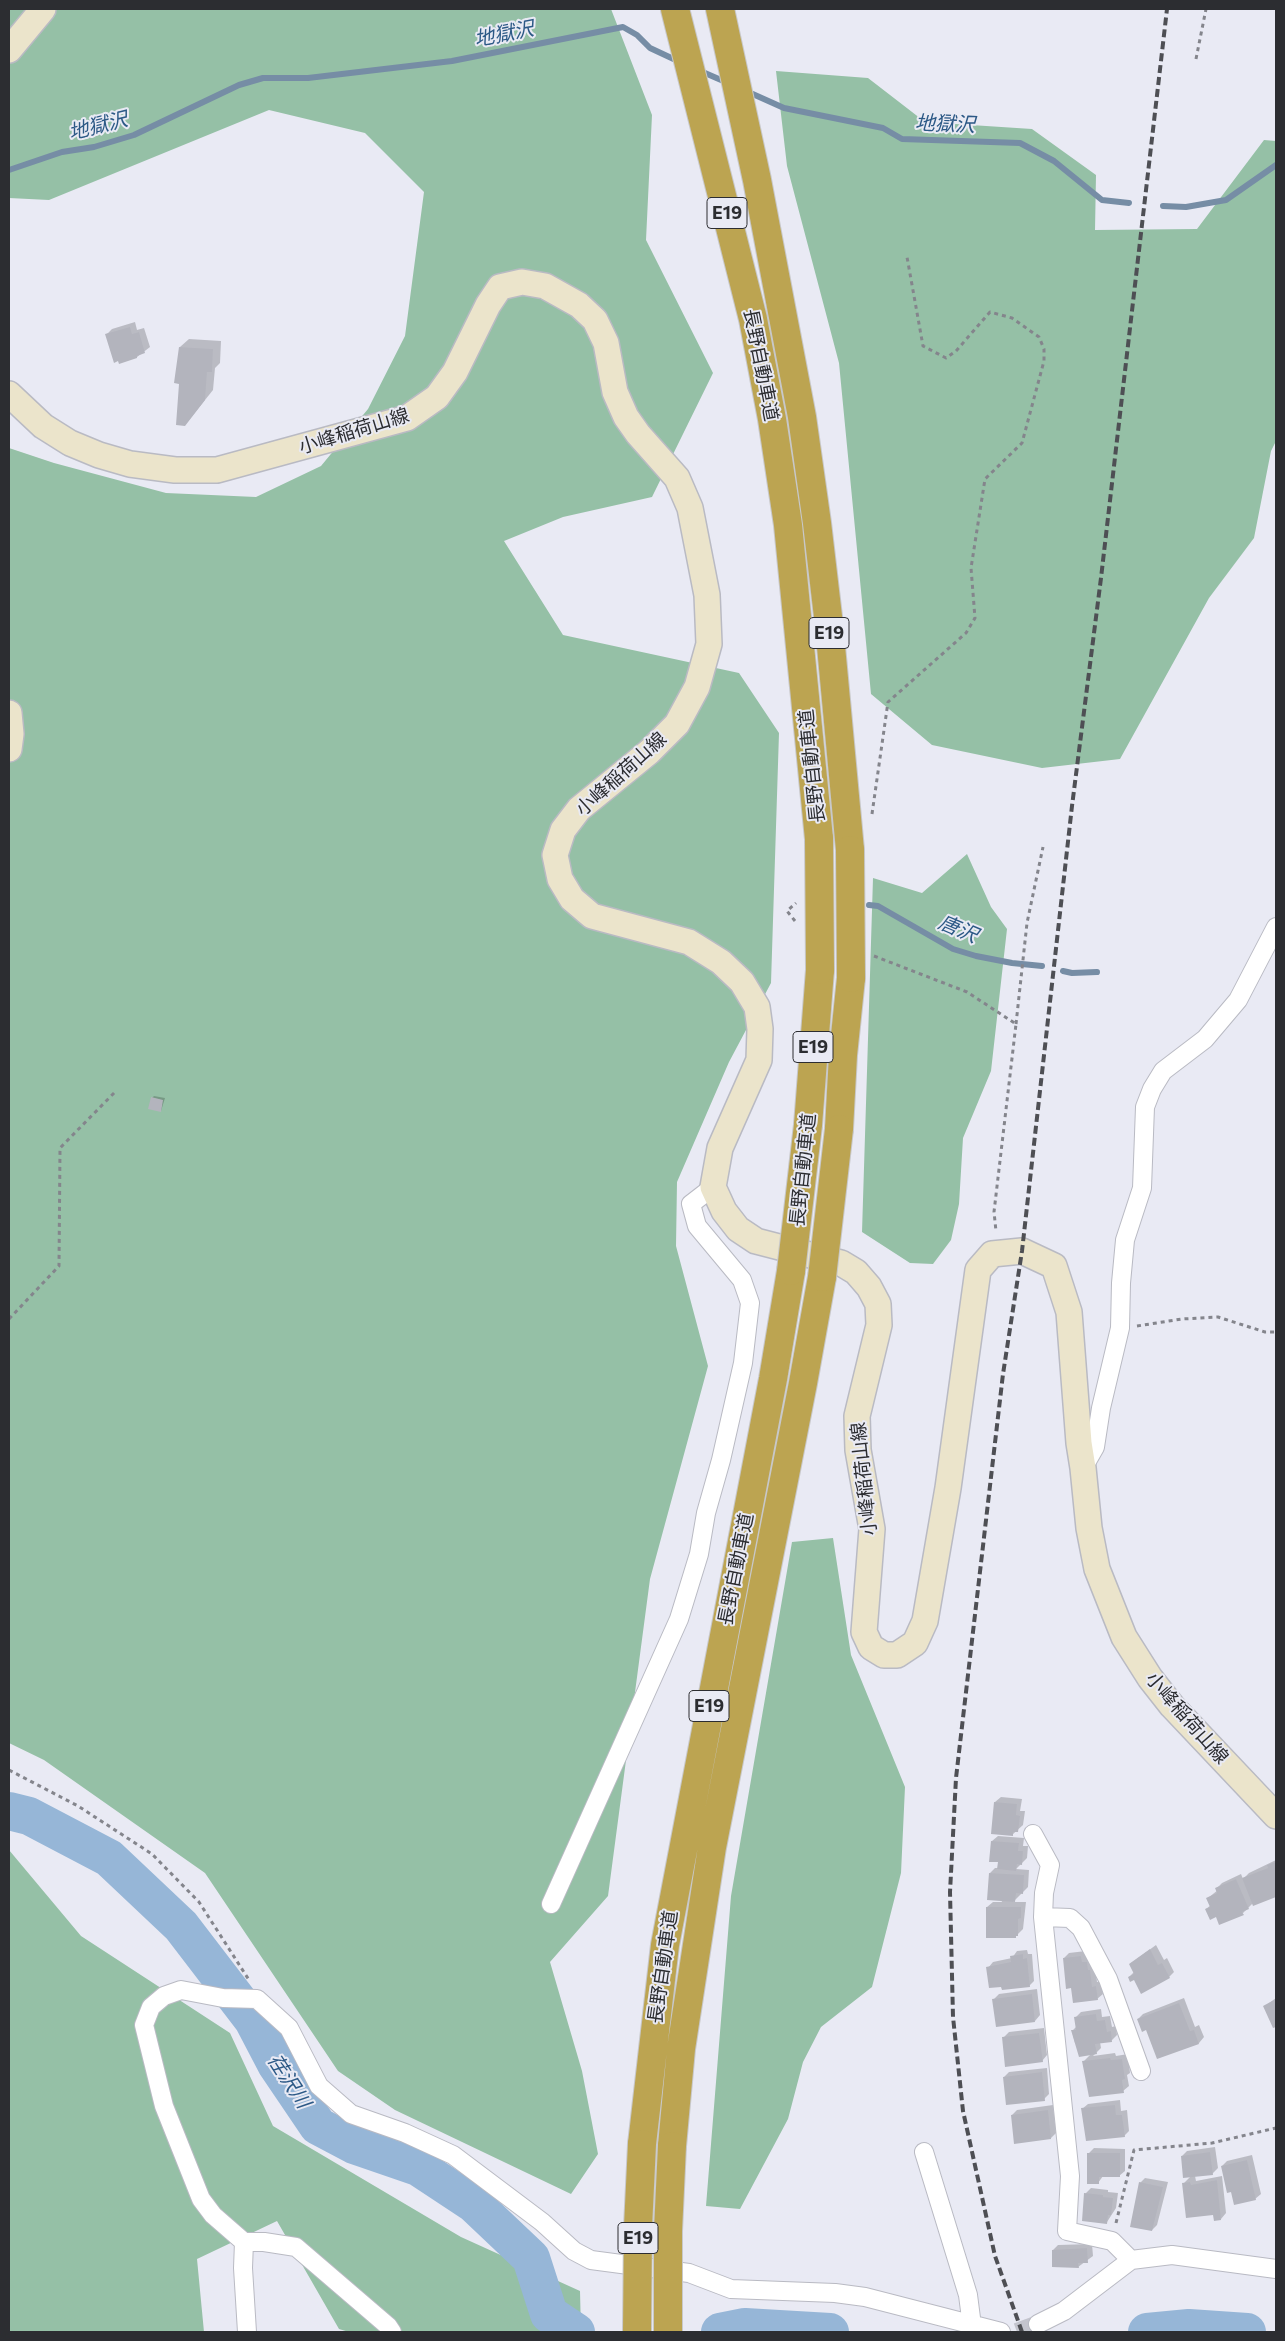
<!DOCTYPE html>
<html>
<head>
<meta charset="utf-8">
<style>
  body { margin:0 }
  #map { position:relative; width:1285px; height:2341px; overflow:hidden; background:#e9eaf4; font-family:Commissioner,sans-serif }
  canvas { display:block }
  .frame { position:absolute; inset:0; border:10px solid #2c2d31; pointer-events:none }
</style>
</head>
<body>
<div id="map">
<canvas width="1285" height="2341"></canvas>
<div class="frame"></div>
</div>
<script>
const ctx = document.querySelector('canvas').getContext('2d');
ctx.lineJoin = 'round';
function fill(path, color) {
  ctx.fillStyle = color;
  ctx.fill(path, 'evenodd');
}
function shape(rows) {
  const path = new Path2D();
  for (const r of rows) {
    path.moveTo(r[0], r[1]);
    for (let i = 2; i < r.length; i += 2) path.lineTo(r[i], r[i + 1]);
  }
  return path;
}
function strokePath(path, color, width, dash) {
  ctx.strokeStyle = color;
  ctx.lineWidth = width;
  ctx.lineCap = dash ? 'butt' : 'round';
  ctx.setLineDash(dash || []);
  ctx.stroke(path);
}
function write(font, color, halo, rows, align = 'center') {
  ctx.font = font + ' Commissioner,"Noto Sans JP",sans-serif';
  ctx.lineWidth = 4;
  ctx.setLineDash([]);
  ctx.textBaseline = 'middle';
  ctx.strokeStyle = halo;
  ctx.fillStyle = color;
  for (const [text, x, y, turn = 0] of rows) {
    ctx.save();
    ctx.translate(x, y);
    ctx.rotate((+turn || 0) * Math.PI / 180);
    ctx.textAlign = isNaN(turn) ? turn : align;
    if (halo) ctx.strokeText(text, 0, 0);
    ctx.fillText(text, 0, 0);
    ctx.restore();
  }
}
const forest = shape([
  [9,9,611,9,652,115,646,240,713,373,652,497,563,517,504,541,563,635,739,673,779,733,771,983,729,1062,677,1182,676,1246,708,1366,650,1579,608,1896,550,1962,582,2071,598,2154,571,2194,395,2110,338,2071,205,1873,44,1760,9,1743,9,448,54,463,166,493,256,497,321,466,368,409,405,336,424,192,365,133,269,110,49,200,9,198],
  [776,71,868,78,925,122,1032,129,1096,175,1095,230,1197,229,1264,140,1276,141,1276,441,1271,451,1254,538,1209,598,1120,759,1042,768,932,745,871,694,839,363,787,166],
  [967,854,991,907,1007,929,991,1071,963,1138,959,1204,951,1240,933,1264,910,1263,862,1232,873,878,922,893],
  [833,1538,851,1655,905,1787,901,1873,872,1987,821,2027,803,2062,788,2119,740,2209,706,2206,731,1896,792,1542],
  [9,1850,81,1936,230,2033,273,2126,461,2237,580,2291,581,2332,349,2332,339,2329,277,2221,197,2259,204,2332,9,2332]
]);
const shadow = shape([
  [135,322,137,330,144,328,150,347,137,357,107,334,112,329],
  [189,339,221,341,220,363,215,368,213,390,185,425,180,347],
  [154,1096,165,1098,161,1111,152,1098],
  [1001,1797,1022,1799,1020,1811,1025,1811,1023,1825,1012,1835,995,1802],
  [998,1836,1024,1838,1023,1846,1028,1846,1027,1858,1016,1869,1029,1870,1028,1887,1013,1902,1026,1902,1023,1929,1015,1937,987,1907,993,1902,1002,1902,990,1873,995,1868,998,1868,999,1861,992,1841],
  [1276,1860,1276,1896,1254,1904,1253,1903,1243,1913,1216,1915,1206,1909,1211,1905,1208,1898,1218,1890,1217,1888,1222,1883,1241,1874,1243,1879,1249,1873],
  [1156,1945,1164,1960,1167,1958,1174,1972,1169,1977,1129,1977,1134,1972,1130,1964],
  [1027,1950,1028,1954,1032,1954,1034,1981,1029,1986,988,1968,993,1962,1012,1958,1017,1951],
  [1086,1951,1095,1965,1097,1982,1101,1982,1103,1994,1097,1999,1072,1987,1064,1958,1069,1953],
  [1037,1989,1040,2015,1035,2021,994,1999,999,1994],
  [1184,1998,1195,2027,1199,2025,1204,2037,1199,2043,1158,2058,1147,2029,1138,2019,1143,2014],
  [1276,1998,1276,2025,1274,2026,1265,2006],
  [1101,2009,1102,2017,1110,2016,1112,2027,1116,2026,1117,2035,1112,2040,1100,2042,1101,2048,1093,2056,1115,2053,1116,2056,1128,2054,1130,2073,1127,2075,1129,2086,1123,2091,1083,2062,1091,2054,1078,2043,1075,2043,1072,2031,1077,2026,1075,2018,1081,2012],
  [1044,2028,1047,2055,1042,2061,1003,2038,1009,2032],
  [1047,2068,1049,2094,1044,2099,1004,2077,1009,2072],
  [1120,2100,1121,2111,1127,2110,1129,2131,1124,2136,1082,2109,1088,2104],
  [1053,2105,1056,2133,1051,2138,1012,2115,1017,2110],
  [1215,2147,1218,2168,1212,2174,1195,2176,1196,2181,1222,2176,1226,2213,1221,2219,1184,2183,1191,2176,1182,2156,1187,2151],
  [1094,2148,1125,2149,1125,2171,1119,2176,1103,2176,1098,2183,1088,2154],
  [1252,2155,1261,2194,1255,2199,1232,2191,1222,2166,1227,2161],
  [1145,2178,1168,2182,1157,2225,1152,2230,1140,2183],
  [1091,2188,1108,2190,1108,2192,1118,2193,1116,2208,1107,2222,1085,2194],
  [1092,2244,1093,2256,1078,2267,1053,2250,1058,2245]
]);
const stream = shape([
  [698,70,728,83],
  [746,91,784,108,883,128,902,139,1020,143,1054,161,1102,200,1129,203],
  [9,170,62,152,94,147,134,135,239,85,263,78,308,78,452,61,623,27,637,35,650,48,680,62],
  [1163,206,1186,207,1226,200,1276,165],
  [869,905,878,906,953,949,976,956,1012,963,1042,966],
  [1063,971,1072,973,1097,972]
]);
const river = shape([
  [9,1811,29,1816,109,1858,181,1926,253,2020,276,2064,318,2126,354,2145,418,2167,474,2204,531,2258,549,2314,576,2332],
  [720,2332,745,2327,830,2332],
  [1147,2332,1189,2328,1247,2332]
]);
const building = shape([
  [130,327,132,334,139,332,145,353,137,356,137,358,119,364,118,361,114,363,105,334],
  [179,347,213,349,212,372,207,372,205,400,185,426,176,425,179,384,174,383],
  [151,1097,163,1100,161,1112,148,1109],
  [994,1802,1017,1804,1016,1815,1020,1816,1018,1832,1013,1832,1013,1836,991,1834],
  [991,1841,1019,1843,1018,1851,1023,1851,1022,1865,1017,1864,1016,1871,997,1869,998,1862,989,1862],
  [1276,1862,1276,1897,1253,1906,1242,1878,1268,1868,1267,1865],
  [989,1873,1024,1875,1023,1894,1016,1893,1015,1902,987,1900],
  [1236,1879,1249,1909,1242,1912,1244,1915,1219,1925,1216,1917,1210,1920,1205,1909,1210,1907,1206,1898,1217,1893,1215,1888],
  [986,1907,1021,1907,1021,1918,1018,1919,1018,1936,1016,1936,1016,1938,986,1938],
  [1150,1949,1158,1965,1162,1963,1170,1978,1141,1994,1134,1980,1130,1982,1128,1977,1134,1974,1129,1964],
  [1023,1954,1023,1959,1027,1958,1030,1987,1002,1990,1001,1987,989,1988,986,1967,1011,1962,1010,1956],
  [1081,1956,1082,1962,1087,1962,1088,1970,1090,1970,1092,1987,1096,1986,1098,2000,1073,2003,1071,1988,1066,1989,1063,1958],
  [1032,1994,1035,2022,996,2027,992,1999],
  [1276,1999,1276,2027,1273,2028,1263,2006],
  [1179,2003,1190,2031,1194,2030,1199,2044,1157,2059,1146,2030,1142,2032,1137,2019],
  [1096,2014,1097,2021,1105,2020,1107,2032,1111,2031,1112,2042,1095,2044,1097,2054,1079,2057,1071,2030,1076,2030,1074,2017],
  [1039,2033,1043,2062,1005,2067,1002,2037],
  [1110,2058,1111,2060,1122,2059,1125,2079,1122,2080,1124,2093,1089,2097,1082,2061],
  [1042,2072,1045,2101,1006,2105,1003,2077],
  [1115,2105,1116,2115,1122,2115,1125,2137,1086,2141,1081,2108],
  [1048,2110,1051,2139,1014,2144,1011,2115],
  [1210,2152,1213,2175,1183,2178,1181,2156],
  [1087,2153,1120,2153,1120,2177,1099,2177,1099,2184,1087,2184],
  [1247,2160,1256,2200,1234,2205,1231,2192,1227,2193,1221,2166],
  [1217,2180,1221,2220,1214,2221,1213,2215,1186,2218,1182,2183,1190,2182,1191,2185],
  [1139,2182,1163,2187,1152,2231,1130,2227],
  [1084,2193,1103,2195,1103,2197,1113,2198,1111,2215,1108,2215,1107,2224,1082,2221],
  [1087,2248,1088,2263,1078,2263,1079,2268,1052,2267,1052,2250]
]);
const minorTunnel = shape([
  [1017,2332,1038,2324]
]);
const path = shape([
  [1196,59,1206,9],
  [872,814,888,702,966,633,975,618,971,568,985,479,1022,443,1044,361,1044,349,1039,337,1012,318,990,312,956,351,946,358,923,346,907,257],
  [795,921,787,911,796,903],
  [874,956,967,992,1016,1024,994,1212,996,1231],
  [1016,1024,1027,923,1043,847],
  [9,1319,59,1266,60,1148,115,1092],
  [1137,1326,1182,1319,1218,1317,1265,1332,1276,1332],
  [9,1770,78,1806,152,1854,199,1902,249,1980],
  [1116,2223,1134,2150,1212,2143,1276,2128]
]);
const minor = shape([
  [1083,1468,1095,1447,1101,1408,1120,1328,1121,1283,1125,1240,1142,1188,1145,1107,1152,1089,1163,1071,1205,1039,1238,1000,1276,927],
  [1033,1834,1050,1865,1044,1893,1043,1917,1070,1918,1081,1928,1108,1979,1141,2071],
  [551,1904,679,1619,699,1554,706,1513,721,1460,743,1363,750,1303,742,1280,697,1226,691,1204,713,1187],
  [1043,1917,1070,2176,1067,2231,1112,2241,1131,2260],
  [924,2152,968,2295,972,2326],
  [244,2242,243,2268,247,2332],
  [1038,2324,1064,2311,1131,2260,1172,2255,1276,2269],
  [392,2332,388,2326,296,2247,264,2242,244,2242,213,2215,201,2199,164,2106,144,2025,151,2007,164,1996,181,1990,223,1998,257,1999,289,2028,319,2086,351,2114,405,2133,453,2155,542,2222,574,2251,591,2260,689,2273,731,2289,835,2293,865,2297,1001,2332]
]);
const secondary = shape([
  [9,50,43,9],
  [9,394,43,426,70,443,99,455,130,464,175,470,217,470,407,418,437,397,455,372,488,305,500,287,522,282,545,286,579,305,595,320,606,343,615,392,626,417,638,434,677,478,690,508,707,595,709,644,697,687,677,724,649,752,579,809,563,830,555,855,560,879,572,899,592,916,689,942,721,962,742,982,757,1007,760,1029,759,1060,720,1148,713,1187,724,1211,738,1229,756,1241,841,1263,856,1272,869,1287,878,1304,879,1325,857,1416,858,1450,872,1529,864,1632,871,1647,884,1655,897,1655,915,1643,925,1621,948,1488,978,1270,992,1254,1022,1251,1054,1266,1069,1312,1079,1443,1083,1468,1089,1528,1097,1569,1124,1637,1150,1678,1172,1706,1276,1816],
  [9,713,11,734,9,749]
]);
const motorway = shape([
  [675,9,753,319,772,419,788,525,819,839],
  [720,9,757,180,802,417,817,523,829,625,850,850],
  [808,1125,820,970],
  [839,1129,843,1055,851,978],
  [642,2144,665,1945,773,1379,791,1271],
  [672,2146,681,2049,712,1847,803,1383,822,1277]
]);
const rail = shape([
  [1022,2332,995,2256,963,2111,953,2017,950,1892,956,1778,1003,1374,1022,1251,1072,806,1101,578,1167,9]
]);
const motorwayBridge = shape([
  [819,839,820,970],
  [850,850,851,978],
  [791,1271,808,1125],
  [822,1277,839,1129],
  [637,2332,638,2227,642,2144],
  [668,2332,668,2231,672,2146]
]);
const shields = [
  [727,213,40],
  [829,633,40],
  [813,1047,40],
  [709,1706,40],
  [638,2238,40]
];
const shieldNames = [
  ["E19",727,213],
  ["E19",829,633],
  ["E19",813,1047],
  ["E19",709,1706],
  ["E19",638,2238]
];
const streetNames = [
  ["長野自動車道",761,365,79],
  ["小峰稲荷山線",354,431,-17],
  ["長野自動車道",812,766,-96],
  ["小峰稲荷山線",621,774,-42],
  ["長野自動車道",803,1170,-84],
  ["小峰稲荷山線",864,1479,-96],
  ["長野自動車道",736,1569,-79],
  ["小峰稲荷山線",1187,1718,49],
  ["長野自動車道",663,1967,-82]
];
const waterNames = [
  ["地獄沢",504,34,-11],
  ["地獄沢",945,124,2],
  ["地獄沢",98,126,-14],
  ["唐沢",958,929,23],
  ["荏沢川",289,2081,57]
];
fill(forest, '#95c0a6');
fill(shadow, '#0003');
strokePath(stream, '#768da5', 6);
strokePath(river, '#96b6d7', 38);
fill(building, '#b3b4bd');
strokePath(minorTunnel, '#c3c4cd', 18, [18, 9]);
strokePath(minor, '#b9bac3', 20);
strokePath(secondary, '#b9bac3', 28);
strokePath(motorway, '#c8c8c9', 30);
strokePath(path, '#84858c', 3, [4, 4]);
strokePath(minor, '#fff', 18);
strokePath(secondary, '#ebe4cb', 25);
strokePath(motorway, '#bca451', 28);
strokePath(rail, '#4e4f54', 4, [8, 4]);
strokePath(motorwayBridge, '#c8c8c9', 30, []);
strokePath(motorwayBridge, '#bca451', 28);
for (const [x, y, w] of shields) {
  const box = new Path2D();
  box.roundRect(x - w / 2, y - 15.5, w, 31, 4);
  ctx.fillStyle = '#e9eaf4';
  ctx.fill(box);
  strokePath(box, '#2c2d31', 1);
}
write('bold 18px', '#2c2d31', null, shieldNames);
write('19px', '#2c2d31', '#e9eaf4', streetNames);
write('italic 20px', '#2c5986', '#e9eaf4', waterNames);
</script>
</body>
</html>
